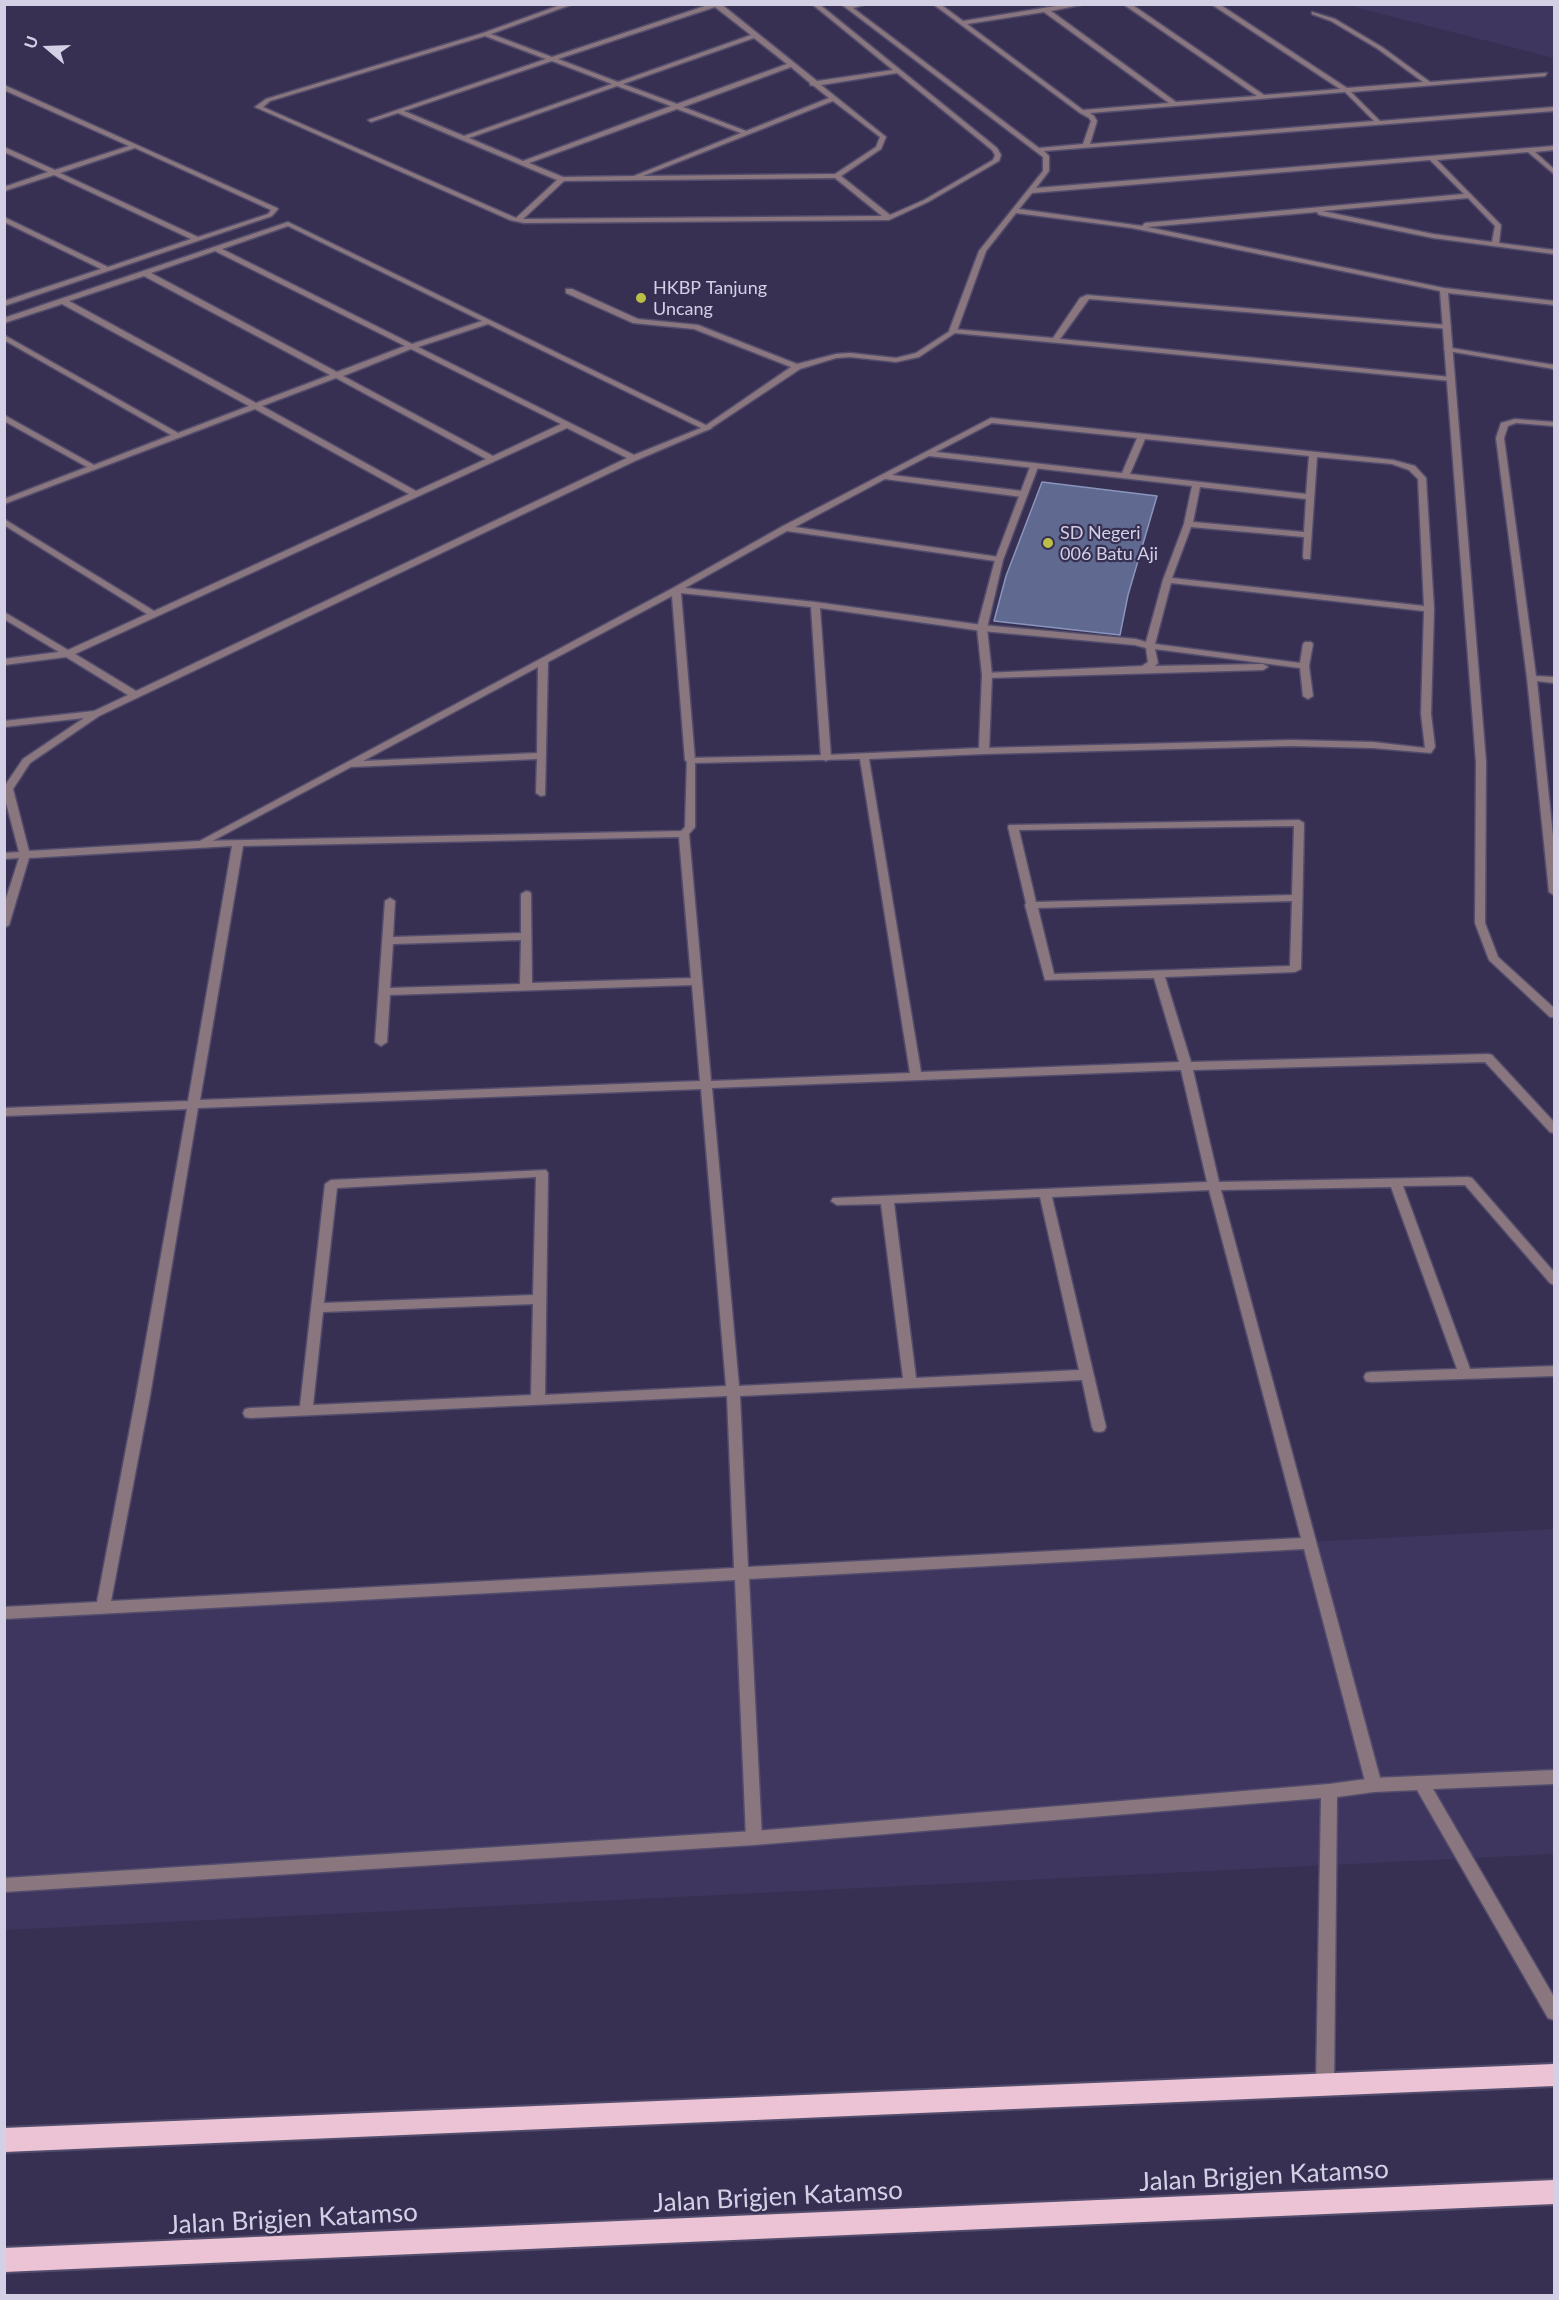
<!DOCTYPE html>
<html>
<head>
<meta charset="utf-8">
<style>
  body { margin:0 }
  #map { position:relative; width:1559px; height:2300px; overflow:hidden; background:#373052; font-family:Lato,sans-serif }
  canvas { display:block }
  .frame { position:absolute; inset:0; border:6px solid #d3d0e6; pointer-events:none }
  .north { position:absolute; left:18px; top:18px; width:60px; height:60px; -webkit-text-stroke:4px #373052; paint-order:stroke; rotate:289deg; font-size:16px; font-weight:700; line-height:24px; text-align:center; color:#d3d0e6 }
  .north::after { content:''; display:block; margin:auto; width:21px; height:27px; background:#d3d0e6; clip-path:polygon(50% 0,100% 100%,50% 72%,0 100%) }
</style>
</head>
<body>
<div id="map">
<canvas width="1559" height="2300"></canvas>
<div class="frame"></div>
<div class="north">U</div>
</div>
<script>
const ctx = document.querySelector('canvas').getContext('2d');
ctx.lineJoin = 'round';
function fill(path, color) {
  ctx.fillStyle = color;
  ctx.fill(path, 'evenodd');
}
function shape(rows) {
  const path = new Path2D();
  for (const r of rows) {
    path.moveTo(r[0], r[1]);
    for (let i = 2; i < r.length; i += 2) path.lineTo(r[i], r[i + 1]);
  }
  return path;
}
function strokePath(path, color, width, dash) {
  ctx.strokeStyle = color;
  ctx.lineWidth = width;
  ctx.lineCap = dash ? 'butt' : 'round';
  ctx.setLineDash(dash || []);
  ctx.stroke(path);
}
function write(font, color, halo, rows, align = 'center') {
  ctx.font = font + ' Lato,sans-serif';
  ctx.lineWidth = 4.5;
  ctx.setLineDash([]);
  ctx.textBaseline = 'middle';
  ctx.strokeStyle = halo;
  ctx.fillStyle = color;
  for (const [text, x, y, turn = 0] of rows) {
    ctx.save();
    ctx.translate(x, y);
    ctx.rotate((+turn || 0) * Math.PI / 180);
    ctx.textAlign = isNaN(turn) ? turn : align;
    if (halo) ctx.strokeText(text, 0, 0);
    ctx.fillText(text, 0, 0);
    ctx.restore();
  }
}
const built = shape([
  [1360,4,1554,5,1554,58,1354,7],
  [1554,1529,1554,1854,5,1930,5,1611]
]);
const building = shape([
  [1042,482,1157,496,1128,595,1120,635,994,621,1006,576,1042,482]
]);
const service = shape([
  [566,289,572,289,638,319,698,325,797,364,836,354,850,353,896,358,916,353,953,329,1053,338,1080,298,1087,295,1447,325,1451,327,1450,329,1089,299,1060,339,1451,377,1455,379,1451,381,955,333,919,357,896,362,850,357,836,358,800,369,708,430,705,430,705,426,791,367,694,329,633,323,566,293,566,289],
  [1445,347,1554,365,1554,369,1448,351,1444,349,1445,347],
  [991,418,1393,460,1415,466,1426,478,1434,609,1431,714,1435,747,1431,753,1373,748,1291,746,984,754,979,751,984,748,1291,740,1373,742,1425,748,1421,714,1424,611,1171,583,1155,644,1300,663,1303,644,1305,642,1311,642,1313,644,1309,666,1313,696,1308,699,1303,696,1300,668,1155,649,1158,663,1155,666,1263,664,1268,667,1263,670,987,678,984,677,984,673,1142,666,1148,662,1146,648,1135,645,982,631,820,608,831,758,826,761,821,758,811,607,681,593,695,760,693,762,687,762,685,760,672,596,548,662,545,795,541,796,536,793,537,759,351,767,203,846,199,847,194,844,673,588,783,526,991,418],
  [992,423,1137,438,1122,473,936,452,992,423],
  [1145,439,1309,456,1306,494,1130,474,1145,439],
  [929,456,1192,486,1184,524,1163,580,1146,642,1136,639,982,625,815,602,685,588,787,531,1002,562,1002,558,999,557,795,527,885,479,1022,497,1026,494,1022,491,892,475,929,456],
  [1317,457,1392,464,1409,470,1418,479,1424,606,1172,578,1191,527,1304,537,1303,557,1304,559,1310,559,1317,457],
  [1200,487,1306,499,1304,532,1193,522,1200,487],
  [538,667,537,753,363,761,538,667],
  [1515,419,1554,422,1554,426,1516,423,1508,426,1504,438,1536,676,1554,677,1554,683,1537,681,1554,846,1554,895,1549,892,1527,678,1496,438,1501,423,1515,419],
  [1554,1770,1554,1784,1433,1789,1554,1997,1554,2020,1548,2018,1417,1790,1374,1792,1337,1797,1334,2085,1331,2091,1325,2093,1319,2091,1316,2085,1321,1798,754,1845,4,1892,4,1878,754,1831,1329,1784,1374,1778,1554,1770]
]);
const minor = shape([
  [563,4,573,4,491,34,552,57,711,4,721,4,817,81,893,70,812,4,819,4,997,148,1001,155,999,161,928,202,889,220,524,223,510,220,255,107,266,99,483,33,563,4],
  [715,7,751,35,618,82,558,59,715,7],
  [485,36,546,59,368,120,371,122,398,113,557,180,516,218,263,107,270,101,485,36],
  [754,38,787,64,677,104,623,84,754,38],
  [552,61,612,84,464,136,404,111,552,61],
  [791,67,810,83,810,85,814,86,829,98,746,131,683,107,791,67],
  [897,73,992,150,995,155,993,160,924,200,890,215,841,176,881,149,886,137,821,85,897,73],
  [617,86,671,106,523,161,469,138,617,86],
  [833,101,880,137,876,147,835,174,643,176,833,101],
  [677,109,741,133,634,176,563,177,529,163,677,109],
  [835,178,882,216,523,219,564,181,835,178],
  [841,4,867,4,853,8,1039,148,1083,144,1091,121,1089,118,1080,113,933,4,940,4,963,21,1068,4,1085,4,1051,11,1176,102,1257,96,1123,4,1131,4,1264,95,1340,89,1211,4,1219,4,1347,88,1423,82,1378,49,1331,21,1312,14,1312,12,1335,19,1382,47,1430,82,1547,73,1545,76,1351,92,1380,121,1554,107,1554,111,1044,151,1049,156,1049,171,1036,188,1554,146,1554,150,1535,152,1554,169,1554,174,1528,152,1437,160,1501,225,1499,243,1554,250,1554,254,1433,238,1320,215,1318,214,1317,212,1147,227,1444,288,1554,301,1554,305,1448,293,1486,762,1485,923,1498,957,1554,1008,1554,1017,1550,1017,1489,960,1475,923,1476,762,1440,291,1132,228,1016,213,986,251,957,331,950,333,949,331,979,251,1043,171,1043,157,841,4],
  [1044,12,1169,103,1083,110,967,24,1044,12],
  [1345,92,1374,121,1090,144,1097,121,1094,116,1090,113,1345,92],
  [1430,160,1464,194,1145,223,1142,226,1019,209,1032,193,1430,160],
  [1468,198,1495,226,1492,242,1433,234,1322,211,1468,198],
  [4,85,277,208,278,209,272,216,4,306,4,301,101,269,4,222,4,217,108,267,191,239,54,175,4,191,4,187,48,172,4,152,4,147,55,170,129,146,4,90,4,85],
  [135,148,271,210,268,214,198,237,60,173,135,148],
  [288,222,712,428,637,460,99,716,30,763,13,789,29,851,199,841,681,831,685,827,687,758,826,755,979,748,982,675,977,628,995,560,1030,467,1037,465,1038,467,1003,560,987,628,992,675,989,751,984,754,869,759,921,1072,1179,1062,1154,978,1045,980,1025,905,1026,903,1008,827,1009,825,1299,820,1304,823,1301,969,1295,972,1165,977,1191,1062,1488,1054,1492,1055,1554,1122,1554,1133,1550,1132,1485,1062,1193,1070,1219,1182,1468,1177,1472,1178,1554,1272,1554,1285,1550,1283,1465,1185,1403,1186,1470,1369,1554,1366,1554,1376,1371,1382,1366,1381,1364,1377,1366,1373,1371,1372,1457,1369,1391,1187,1221,1190,1382,1785,1379,1790,1374,1792,1369,1790,1366,1785,1304,1549,749,1579,762,1838,760,1843,754,1845,748,1843,746,1838,735,1580,4,1619,4,1607,97,1602,136,1396,187,1109,4,1116,4,1108,188,1101,232,846,29,858,9,925,4,928,4,905,19,858,4,859,4,853,19,852,4,795,4,787,23,759,84,718,4,727,4,721,94,711,128,695,66,657,4,665,4,659,59,652,4,619,4,612,68,650,147,614,4,525,4,519,154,611,409,494,255,409,4,504,4,499,87,467,4,421,4,415,94,465,171,435,4,340,4,335,178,433,249,406,62,304,4,323,4,318,288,222],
  [288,226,482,321,412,344,222,249,288,226],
  [215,251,405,346,337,372,151,273,215,251],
  [144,276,330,375,256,403,69,301,144,276],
  [488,324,701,428,634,455,418,347,488,324],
  [411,349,561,424,493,456,343,376,411,349],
  [336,378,486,459,416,491,262,406,336,378],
  [567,428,627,458,136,691,75,654,567,428],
  [860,759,910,1073,711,1081,689,834,695,827,695,763,860,759],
  [1294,826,1292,895,1036,902,1019,830,1294,826],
  [679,837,691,978,532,983,531,894,530,892,526,891,521,894,521,933,393,937,395,901,390,898,385,901,375,1042,381,1046,387,1042,390,995,692,985,700,1081,200,1100,243,846,679,837],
  [1292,901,1290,966,1054,974,1038,908,1292,901],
  [521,940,520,984,390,988,393,944,521,940],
  [1181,1070,1207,1182,833,1198,831,1201,837,1205,881,1204,903,1378,739,1386,712,1088,1181,1070],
  [701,1089,726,1386,545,1395,548,1173,546,1170,331,1180,325,1184,300,1406,250,1408,245,1409,243,1413,245,1417,250,1418,727,1396,734,1568,111,1601,150,1396,198,1108,701,1089],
  [536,1177,533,1295,324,1303,337,1188,536,1177],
  [1209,1190,1301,1538,748,1567,740,1396,1082,1380,1092,1427,1094,1431,1099,1432,1104,1431,1106,1427,1052,1197,1209,1190],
  [1040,1197,1079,1370,916,1378,894,1203,1040,1197],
  [533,1304,531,1395,313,1405,323,1312,533,1304]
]);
const trunk = shape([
  [1554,2064,1554,2086,4,2152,4,2128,1554,2064],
  [1554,2180,1554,2204,4,2272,4,2248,1554,2180]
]);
const markers = [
  [641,298,6,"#bac046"],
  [1048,543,6,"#bac046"]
];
const farPoinames = [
  ["HKBP Tanjung",653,288],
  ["Uncang",653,309],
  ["SD Negeri",1060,533],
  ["006 Batu Aji",1060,554]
];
const nearStreetnames = [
  ["Jalan Brigjen Katamso",1264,2176,-3],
  ["Jalan Brigjen Katamso",778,2197,-3],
  ["Jalan Brigjen Katamso",293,2219,-3]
];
fill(built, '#3f3660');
fill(building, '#606a90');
strokePath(building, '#8995bd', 1.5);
strokePath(service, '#534d6d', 3);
strokePath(minor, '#534d6d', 3);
strokePath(trunk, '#534d6d', 4);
fill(service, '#8a767e');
fill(minor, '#8a767e');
fill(trunk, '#ecc3d4');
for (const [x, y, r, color] of markers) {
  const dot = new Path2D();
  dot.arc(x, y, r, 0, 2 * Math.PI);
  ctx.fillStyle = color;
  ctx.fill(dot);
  strokePath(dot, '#373052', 2);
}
write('18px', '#d3d0e6', '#373052', farPoinames, 'left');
write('26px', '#d3d0e6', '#373052', nearStreetnames);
</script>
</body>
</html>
